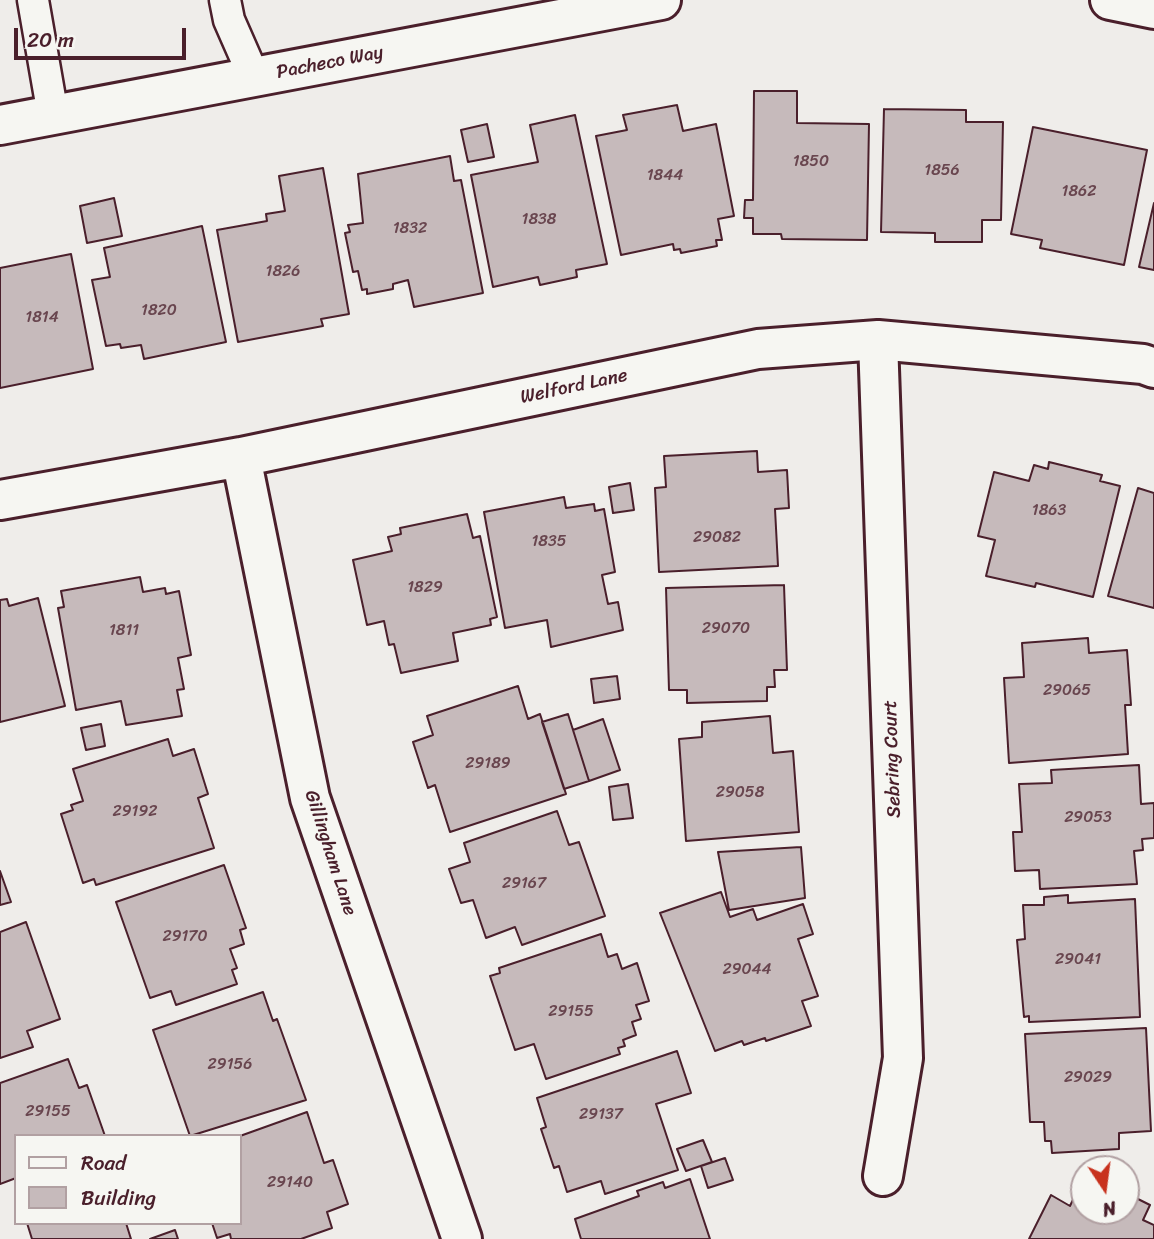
<!DOCTYPE html>
<html>
<head>
<meta charset="utf-8">
<style>
  body { margin:0 }
  #map { position:relative; width:1154px; height:1239px; overflow:hidden; background:#efedea; font-family:Sriracha,sans-serif }
  canvas { display:block }
  .legend { position:absolute; left:14px; top:1134px; width:228px; height:91px; box-sizing:border-box; background:#f6f6f2; border:2px solid #b1a0a2; margin:0; padding:9px 12px; list-style:none; font-size:21px; color:#4a1f2b }
  .legend li { display:flex; align-items:center; gap:14px; height:35px }
  .legend b { width:35px; border:2px solid #b1a0a2 }
  .north { position:absolute; left:1070px; top:1155px; width:70px; height:70px; box-sizing:border-box; background:#f6f6f2; border:2px solid #b1a0a2; border-radius:50%; rotate:167deg; font-size:19px; font-weight:700; line-height:28px; text-align:center; color:#4a1f2b }
  .north::after { content:''; display:block; margin:auto; width:24px; height:32px; background:#c8321e; clip-path:polygon(50% 0,100% 100%,50% 72%,0 100%) }
  .scale { position:absolute; left:14px; top:28px; width:172px; height:32px; box-sizing:border-box; border:4px solid #4a1f2b; border-top:0; padding-left:9px; font-size:21px; line-height:24px; white-space:nowrap; color:#4a1f2b; -webkit-text-stroke:5px #f6f6f2; paint-order:stroke }
</style>
</head>
<body>
<div id="map">
<canvas width="1154" height="1239"></canvas>
<ul class="legend">
<li><b style="height:9px;background:#f6f6f2"></b>Road</li>
<li><b style="height:19px;background:#c6babb"></b>Building</li>
</ul>
<div class="north">N</div>
<div class="scale">20 m</div>
</div>
<script>
const ctx = document.querySelector('canvas').getContext('2d');
ctx.lineJoin = 'round';
function fill(path, color) {
  ctx.fillStyle = color;
  ctx.fill(path, 'evenodd');
}
function shape(rows) {
  const path = new Path2D();
  for (const r of rows) {
    path.moveTo(r[0], r[1]);
    for (let i = 2; i < r.length; i += 2) path.lineTo(r[i], r[i + 1]);
  }
  return path;
}
function strokePath(path, color, width, dash) {
  ctx.strokeStyle = color;
  ctx.lineWidth = width;
  ctx.lineCap = dash ? 'butt' : 'round';
  ctx.setLineDash(dash || []);
  ctx.stroke(path);
}
function write(font, color, halo, rows, align = 'center') {
  ctx.font = font + ' Sriracha,sans-serif';
  ctx.lineWidth = 7;
  ctx.setLineDash([]);
  ctx.textBaseline = 'middle';
  ctx.strokeStyle = halo;
  ctx.fillStyle = color;
  for (const [text, x, y, turn = 0] of rows) {
    ctx.save();
    ctx.translate(x, y);
    ctx.rotate((+turn || 0) * Math.PI / 180);
    ctx.textAlign = isNaN(turn) ? turn : align;
    if (halo) ctx.strokeText(text, 0, 0);
    ctx.fillText(text, 0, 0);
    ctx.restore();
  }
}
const building = shape([
  [754,91,797,91,797,123,869,124,867,240,782,239,781,234,753,234,753,218,744,218,745,200,753,200,754,91],
  [677,105,683,131,716,124,734,216,718,219,722,240,716,240,717,246,681,253,680,249,674,250,673,244,621,255,596,136,627,130,623,115,677,105],
  [884,109,966,110,966,122,1003,122,1001,220,982,220,982,242,935,242,935,233,881,232,884,109],
  [575,115,607,264,576,270,577,277,540,285,538,277,493,287,471,175,538,162,530,125,575,115],
  [487,124,494,157,468,162,461,130,487,124],
  [1033,127,1147,150,1124,265,1040,248,1042,240,1011,234,1033,127],
  [450,156,454,181,461,180,483,293,414,307,408,280,393,284,393,289,367,294,367,289,362,290,358,271,353,272,345,233,350,232,348,225,363,223,358,174,450,156],
  [323,168,349,314,321,319,323,326,238,342,217,230,267,221,266,214,285,211,279,176,323,168],
  [114,198,122,236,87,243,80,206,114,198],
  [1154,203,1154,270,1139,267,1154,203],
  [202,226,226,342,144,359,141,345,121,348,120,344,106,346,92,280,110,277,104,248,202,226],
  [71,254,93,369,0,388,0,268,71,254],
  [757,451,758,472,787,470,789,508,775,509,778,566,659,572,655,488,666,487,664,456,757,451],
  [1049,462,1102,475,1100,481,1120,486,1093,597,1036,583,1035,587,986,576,995,540,978,536,994,472,1029,481,1034,465,1048,469,1049,462],
  [630,483,634,510,613,513,609,487,630,483],
  [1138,488,1154,493,1154,608,1108,596,1138,488],
  [564,497,566,508,594,504,595,511,604,509,615,572,602,575,608,604,618,602,623,630,551,647,547,620,505,628,484,512,564,497],
  [467,514,473,538,480,536,497,617,490,619,491,625,453,633,458,661,401,673,394,644,389,645,384,621,367,625,353,560,392,551,388,537,401,534,400,528,467,514],
  [140,577,143,592,165,588,166,594,179,591,191,655,178,658,184,689,177,690,182,716,126,725,121,701,76,710,58,608,64,607,61,591,140,577],
  [784,585,787,670,774,670,775,687,767,687,767,701,687,703,687,690,669,690,666,588,784,585],
  [38,598,65,706,0,722,0,600,7,599,9,606,38,598],
  [1088,638,1089,653,1127,650,1131,705,1125,705,1128,754,1009,763,1004,678,1024,677,1022,643,1088,638],
  [617,676,620,699,594,703,591,679,617,676],
  [518,686,528,719,540,714,566,794,450,832,435,785,428,788,413,742,433,735,427,716,518,686],
  [568,714,589,781,564,789,542,722,568,714],
  [770,716,773,753,793,751,799,832,686,841,679,739,702,737,702,722,770,716],
  [603,719,620,770,589,781,573,730,603,719],
  [101,724,105,746,86,750,81,728,101,724],
  [168,739,173,756,194,749,208,794,198,798,214,848,96,885,94,879,83,883,61,814,73,810,71,805,83,801,73,769,168,739],
  [1139,765,1141,804,1154,803,1154,838,1142,839,1143,850,1134,851,1137,884,1040,889,1039,870,1015,871,1013,832,1022,832,1019,784,1052,783,1051,770,1139,765],
  [628,784,633,818,613,820,609,787,628,784],
  [557,811,569,845,579,842,605,916,522,945,515,927,486,938,473,900,461,903,449,869,470,862,464,843,557,811],
  [801,847,805,898,729,910,718,852,801,847],
  [224,865,246,928,240,930,244,944,230,949,237,968,232,970,237,984,176,1005,171,991,150,998,116,902,224,865],
  [0,871,11,902,0,905,0,871],
  [721,892,730,917,753,909,757,920,803,904,813,934,798,939,818,996,802,1001,811,1026,766,1041,765,1038,744,1045,742,1041,715,1051,660,913,721,892],
  [1068,895,1068,903,1135,899,1140,1017,1029,1022,1029,1016,1024,1017,1017,940,1025,939,1023,905,1044,905,1044,897,1068,895],
  [26,922,60,1019,27,1031,33,1047,0,1058,0,932,26,922],
  [601,934,608,957,617,954,622,969,637,963,649,1001,636,1005,641,1019,632,1022,636,1035,623,1040,625,1046,618,1048,620,1054,546,1079,534,1044,515,1050,490,976,500,973,499,968,601,934],
  [263,992,273,1021,277,1019,306,1100,190,1136,153,1030,263,992],
  [1146,1028,1151,1131,1119,1133,1119,1149,1052,1153,1051,1141,1045,1141,1044,1122,1030,1122,1025,1034,1146,1028],
  [677,1051,691,1093,656,1104,678,1170,605,1194,601,1181,567,1192,559,1166,554,1168,541,1129,546,1127,537,1098,677,1051],
  [68,1059,79,1088,87,1085,105,1136,16,1136,16,1178,0,1184,0,1083,68,1059],
  [307,1112,324,1163,333,1160,348,1204,327,1212,332,1228,301,1239,231,1239,230,1234,217,1238,212,1223,240,1223,240,1136,307,1112],
  [703,1140,712,1162,686,1171,677,1149,703,1140],
  [725,1158,733,1180,708,1188,701,1166,725,1158],
  [1084,1176,1084,1211,1126,1211,1126,1193,1150,1205,1143,1220,1154,1225,1154,1239,1029,1239,1051,1195,1070,1206,1084,1176],
  [690,1179,710,1239,581,1239,575,1219,639,1196,637,1191,663,1182,665,1188,690,1179],
  [27,1223,126,1223,131,1239,32,1239,27,1223],
  [175,1230,178,1239,150,1239,175,1230]
]);
const lane = shape([
  [33,0,53,115],
  [225,0,229,20,254,77]
]);
const street = shape([
  [1110,0,1154,9],
  [0,125,661,0],
  [878,340,903,1058,883,1176],
  [241,457,310,798,462,1239],
  [0,500,241,457,758,349,878,340,1143,364,1154,368]
]);
const numberNames = [
  ["1850",811,162],
  ["1856",942,171],
  ["1844",665,176],
  ["1862",1079,192],
  ["1838",539,220],
  ["1832",410,229],
  ["1826",283,272],
  ["1820",159,311],
  ["1814",42,318],
  ["1863",1049,511],
  ["29082",717,538],
  ["1835",549,542],
  ["1829",425,588],
  ["29070",726,629],
  ["1811",124,631],
  ["29065",1067,691],
  ["29189",488,764],
  ["29058",740,793],
  ["29192",135,812],
  ["29053",1088,818],
  ["29167",524,884],
  ["29170",185,937],
  ["29041",1078,960],
  ["29044",747,970],
  ["29155",571,1012],
  ["29156",230,1065],
  ["29029",1088,1078],
  ["29155",48,1112],
  ["29137",601,1115],
  ["29140",290,1183]
];
const streetNames = [
  ["Pacheco Way",330,63,-11],
  ["Welford Lane",574,387,-12],
  ["Sebring Court",893,759,-92],
  ["Gillingham Lane",330,853,72]
];
fill(building, '#c6babb');
strokePath(building, '#4a1f2b', 2);
strokePath(lane, '#4a1f2b', 35);
strokePath(street, '#4a1f2b', 44);
strokePath(lane, '#f6f6f2', 30);
strokePath(street, '#f6f6f2', 38);
write('16px', '#69464f', null, numberNames);
write('19px', '#4a1f2b', '#f6f6f2', streetNames);
</script>
</body>
</html>
